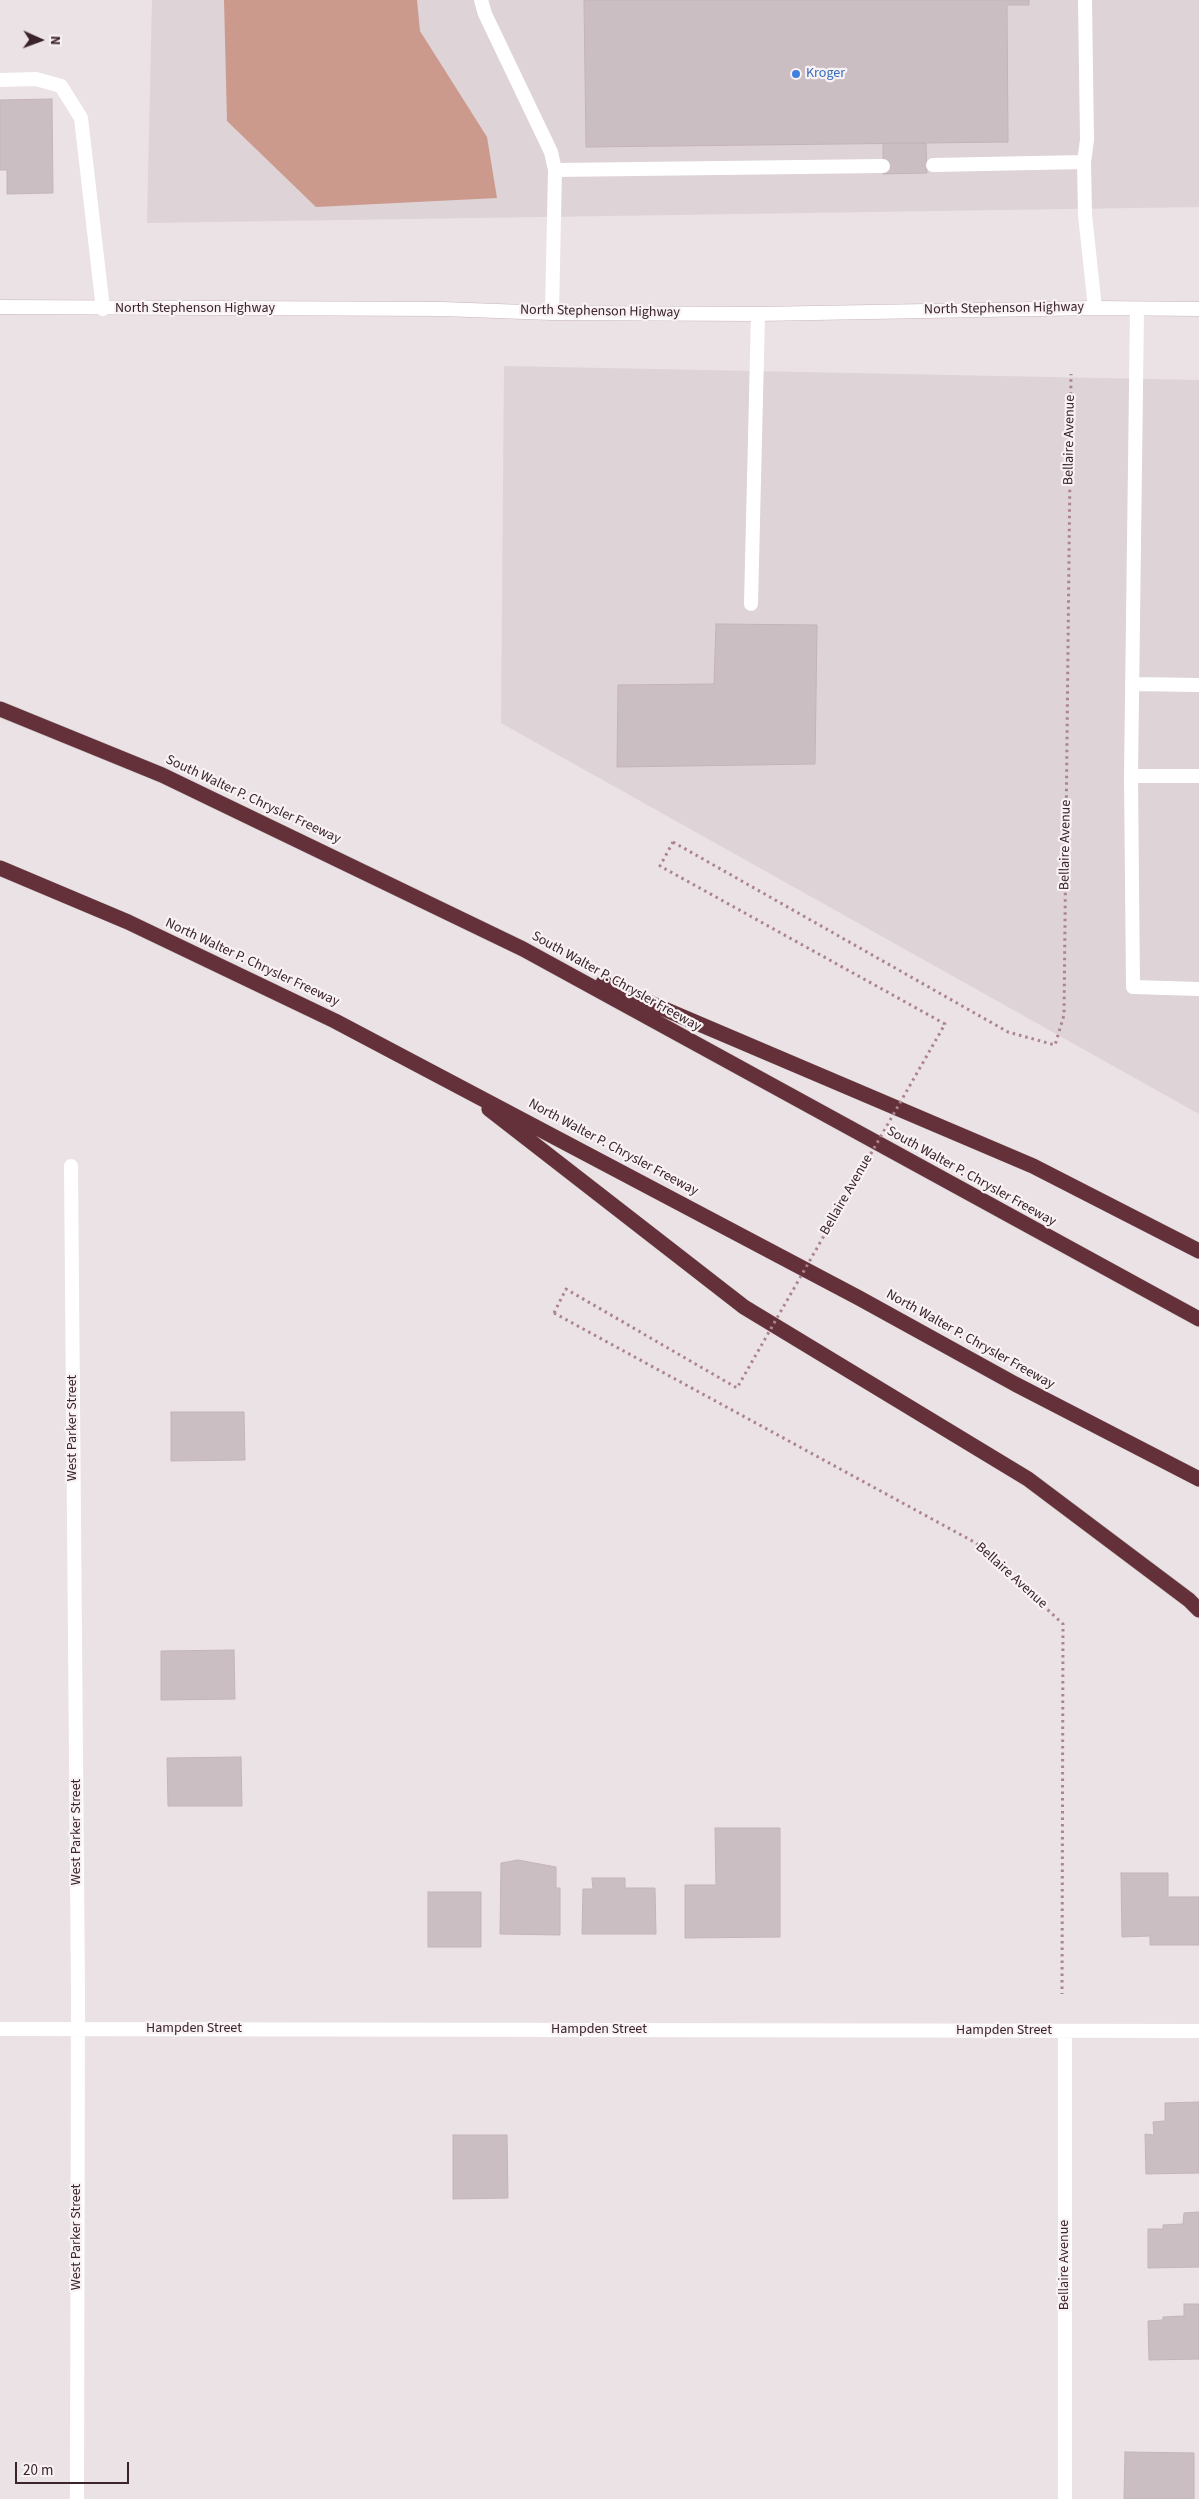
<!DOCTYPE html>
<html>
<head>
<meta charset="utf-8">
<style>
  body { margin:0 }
  #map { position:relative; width:1199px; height:2499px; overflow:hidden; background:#ebe2e5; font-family:"Source Sans 3",sans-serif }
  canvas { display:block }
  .north { position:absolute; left:15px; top:15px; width:50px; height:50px; -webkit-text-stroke:4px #f8f2f4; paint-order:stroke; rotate:92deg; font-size:14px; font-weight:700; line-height:20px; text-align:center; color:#3a2329 }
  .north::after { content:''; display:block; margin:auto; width:18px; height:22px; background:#3a2329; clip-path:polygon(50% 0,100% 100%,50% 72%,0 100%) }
  .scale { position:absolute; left:15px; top:2462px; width:114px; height:22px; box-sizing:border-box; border:2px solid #3a2329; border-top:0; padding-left:6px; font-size:15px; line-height:18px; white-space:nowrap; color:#3a2329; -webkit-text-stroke:4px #f8f2f4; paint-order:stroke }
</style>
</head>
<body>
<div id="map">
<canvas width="1199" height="2499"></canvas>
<div class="north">N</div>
<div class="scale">20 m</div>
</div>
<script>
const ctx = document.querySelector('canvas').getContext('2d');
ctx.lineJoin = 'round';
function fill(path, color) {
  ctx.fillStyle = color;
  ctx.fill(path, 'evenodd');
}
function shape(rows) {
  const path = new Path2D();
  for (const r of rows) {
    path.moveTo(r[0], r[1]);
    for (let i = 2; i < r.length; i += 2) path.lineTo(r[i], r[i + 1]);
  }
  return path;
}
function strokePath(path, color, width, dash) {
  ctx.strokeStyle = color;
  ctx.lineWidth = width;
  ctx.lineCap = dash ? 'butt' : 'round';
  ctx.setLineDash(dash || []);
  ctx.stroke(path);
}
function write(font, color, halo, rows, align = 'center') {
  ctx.font = font + ' "Source Sans 3",sans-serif';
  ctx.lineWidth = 4.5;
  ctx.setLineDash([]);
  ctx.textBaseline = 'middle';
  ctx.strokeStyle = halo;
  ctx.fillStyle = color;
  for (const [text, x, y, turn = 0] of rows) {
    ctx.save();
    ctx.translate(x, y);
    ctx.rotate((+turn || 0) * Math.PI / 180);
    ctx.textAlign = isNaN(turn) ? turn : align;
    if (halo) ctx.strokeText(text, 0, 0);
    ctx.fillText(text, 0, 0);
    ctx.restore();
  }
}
const built = shape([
  [152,0,1199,0,1199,207,147,223],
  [504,366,1199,380,1199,1114,501,723]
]);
const water = shape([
  [224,0,417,0,420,31,487,137,497,198,316,207,227,121]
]);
const building = shape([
  [584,0,1029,0,1029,5,1007,5,1008,142,586,147,584,0],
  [52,99,53,193,7,194,7,170,0,170,0,100,52,99],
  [883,143,926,143,927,173,883,174,883,143],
  [716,624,817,625,815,764,617,767,618,685,714,684,716,624],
  [171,1412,244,1412,245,1460,171,1461,171,1412],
  [234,1650,235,1699,161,1700,161,1651,234,1650],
  [241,1757,242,1806,168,1806,167,1758,241,1757],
  [715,1828,780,1828,780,1937,685,1938,685,1885,716,1885,715,1828],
  [518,1860,556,1867,556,1888,560,1888,560,1935,500,1934,501,1863,518,1860],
  [1121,1873,1168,1873,1168,1897,1199,1897,1199,1945,1150,1945,1150,1936,1122,1937,1121,1873],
  [592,1878,625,1878,625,1888,655,1888,656,1934,582,1934,583,1889,593,1889,592,1878],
  [428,1892,481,1892,481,1947,428,1947,428,1892],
  [1199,2102,1199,2173,1146,2174,1145,2134,1154,2135,1153,2122,1165,2121,1165,2103,1199,2102],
  [453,2135,507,2135,508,2198,453,2199,453,2135],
  [1199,2212,1199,2267,1148,2268,1148,2229,1163,2229,1163,2225,1183,2224,1184,2213,1199,2212],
  [1184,2304,1199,2304,1199,2359,1149,2360,1148,2321,1163,2320,1163,2317,1184,2316,1184,2304],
  [1125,2452,1194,2453,1194,2499,1124,2499,1125,2452]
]);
const path = shape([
  [673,842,1008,1032,1055,1045,1064,1015,1071,374],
  [554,1313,976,1543,1063,1624,1062,1994]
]);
const service = shape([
  [481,0,485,14,551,152,555,170,552,313],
  [1085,0,1087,140,1084,162,1085,215,1095,308],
  [0,80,36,79,61,86,81,118,103,309],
  [933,165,1084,162],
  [555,170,883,166],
  [1137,309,1131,776,1133,987,1199,989],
  [751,604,758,314],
  [1132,684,1199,685],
  [1131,776,1199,776]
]);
const minor = shape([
  [71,1166,78,1992,77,2499],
  [0,2029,1199,2031],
  [1065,2499,1065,2031]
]);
const secondary = shape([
  [0,307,442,309,552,313,758,314,1095,308,1199,309]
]);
const motorway = shape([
  [0,709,162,775,523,949,1199,1319],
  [0,868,128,922,335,1021,859,1298,1015,1384,1199,1479],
  [603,983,1033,1166,1199,1251],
  [489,1109,744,1307,1028,1479,1189,1600,1199,1610]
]);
const pathBridge = shape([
  [554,1313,566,1289,737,1388,945,1024,660,866,673,842]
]);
const markers = [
  [796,74,5,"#3f7fe0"]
];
const shopNames = [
  ["Kroger",806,74]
];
const streetNames = [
  ["North Stephenson Highway",195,309],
  ["North Stephenson Highway",1004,309,-1],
  ["North Stephenson Highway",600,312,1],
  ["Bellaire Avenue",1070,440,-89],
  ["South Walter P. Chrysler Freeway",253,800,25],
  ["Bellaire Avenue",1066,845,-89],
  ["North Walter P. Chrysler Freeway",252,963,25],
  ["South Walter P. Chrysler Freeway",616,982,29],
  ["North Walter P. Chrysler Freeway",613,1148,28],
  ["South Walter P. Chrysler Freeway",971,1177,29],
  ["Bellaire Avenue",847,1195,-60],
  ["North Walter P. Chrysler Freeway",970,1340,29],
  ["West Parker Street",73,1428,-90],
  ["Bellaire Avenue",1011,1576,42],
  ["West Parker Street",77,1832,-90],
  ["Hampden Street",194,2029],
  ["Hampden Street",599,2030],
  ["Hampden Street",1004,2031],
  ["West Parker Street",77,2237,-90],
  ["Bellaire Avenue",1065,2265,-90]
];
fill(built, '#ded3d7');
fill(water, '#cc998d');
fill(building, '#cbbec3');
strokePath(building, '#c4b4ba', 1);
strokePath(secondary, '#cab6bc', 15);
strokePath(motorway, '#c8c1c3', 16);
strokePath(path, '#ac848f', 3, [2.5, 4]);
strokePath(service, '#fff', 14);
strokePath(minor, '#fff', 14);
strokePath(secondary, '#fff', 14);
strokePath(motorway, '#64313a', 15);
strokePath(pathBridge, '#ac848f', 3, [2.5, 4]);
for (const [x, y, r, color] of markers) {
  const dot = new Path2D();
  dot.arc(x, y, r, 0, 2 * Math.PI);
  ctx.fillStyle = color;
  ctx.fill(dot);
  strokePath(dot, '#f8f2f4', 2);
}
write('14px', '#366cbe', '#f8f2f4', shopNames, 'left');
write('14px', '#3a2329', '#f8f2f4', streetNames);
</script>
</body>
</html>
